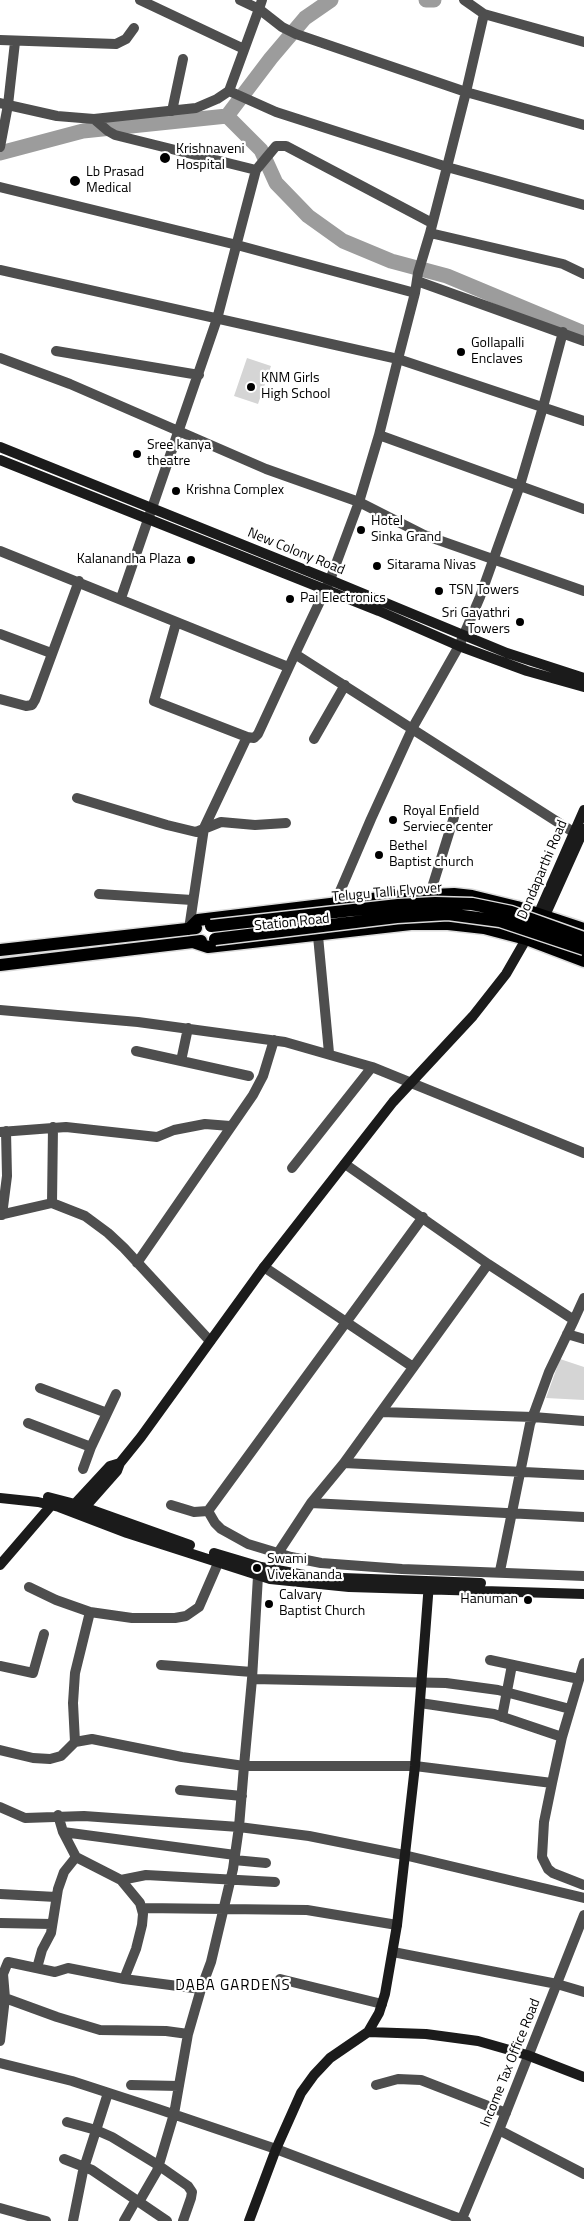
<!DOCTYPE html>
<html>
<head>
<meta charset="utf-8">
<style>
  body { margin:0 }
  canvas { display:block; background:#fff }
</style>
</head>
<body>
<canvas width="584" height="2221"></canvas>
<script>
const ctx = document.querySelector('canvas').getContext('2d');
ctx.lineJoin = 'round';
function fill(path, color) {
  ctx.fillStyle = color;
  ctx.fill(path, 'evenodd');
}
function shape(rows) {
  const path = new Path2D();
  for (const r of rows) {
    path.moveTo(r[0], r[1]);
    for (let i = 2; i < r.length; i += 2) path.lineTo(r[i], r[i + 1]);
  }
  return path;
}
function strokePath(path, color, width, dash) {
  ctx.strokeStyle = color;
  ctx.lineWidth = width;
  ctx.lineCap = dash ? 'butt' : 'round';
  ctx.setLineDash(dash || []);
  ctx.stroke(path);
}
function write(font, color, halo, rows, align = 'center') {
  ctx.font = font + ' "Titillium Web",sans-serif';
  ctx.lineWidth = 4.5;
  ctx.setLineDash([]);
  ctx.textBaseline = 'middle';
  ctx.strokeStyle = halo;
  ctx.fillStyle = color;
  for (const [text, x, y, turn = 0] of rows) {
    ctx.save();
    ctx.translate(x, y);
    ctx.rotate((+turn || 0) * Math.PI / 180);
    ctx.textAlign = isNaN(turn) ? turn : align;
    if (halo) ctx.strokeText(text, 0, 0);
    ctx.fillText(text, 0, 0);
    ctx.restore();
  }
}
const green = shape([
  [247,358,271,366,258,404,234,396],
  [560,1359,584,1367,584,1400,546,1398]
]);
const river = shape([
  [426,0,434,0],
  [227,116,261,150,276,183,308,216,343,241,391,261,447,276,584,333],
  [0,153,83,131,227,116,271,58,305,18,331,0]
]);
const street = shape([
  [140,0,244,49],
  [240,0,259,9,262,0],
  [464,0,484,14],
  [0,40,116,44,126,39,134,28],
  [15,42,8,105,57,116,94,119,196,108,217,99,229,91,259,9,282,27,296,34,466,92,484,14,584,42],
  [229,91,276,112,447,167,466,92,584,125],
  [0,103,8,105,0,147],
  [172,111,183,59],
  [94,119,108,131,115,135,256,170,217,319,121,598],
  [256,170,276,146,286,146,432,223],
  [0,187,237,245,415,293],
  [584,205,447,167,430,233,563,264,584,274],
  [430,233,418,273,415,293,398,359,584,421],
  [0,270,398,359,379,435,584,509],
  [417,281,584,341],
  [56,351,199,375],
  [0,358,70,384,266,469,359,502,424,535,584,591],
  [379,435,359,502,330,580,295,654,581,837],
  [0,551,288,667],
  [176,623,154,701,247,737,254,738,258,734,295,654],
  [0,634,51,653],
  [0,699,26,706,32,705,35,700,79,581],
  [314,739,345,685],
  [77,798,167,825,196,832,221,822,255,825,286,823],
  [99,894,192,900],
  [430,894,454,817],
  [335,903,371,819,413,727,459,646,480,597,520,485,543,407,563,332],
  [189,929,204,828,247,737],
  [318,936,329,1053],
  [0,1010,138,1022,285,1042,372,1067,584,1153],
  [136,1051,249,1076],
  [181,1061,188,1028],
  [0,1132,66,1127,157,1137,174,1130,205,1124,230,1126],
  [345,1164,488,1264,574,1320,549,1372,530,1424,500,1571],
  [292,1168,372,1067],
  [52,1203,53,1127],
  [0,1215,52,1203,85,1216,108,1233,124,1248,210,1341],
  [2,1215,7,1176,6,1131],
  [137,1263,253,1095,263,1076,274,1040],
  [488,1264,344,1463,584,1475],
  [264,1267,413,1367],
  [574,1320,584,1298],
  [567,1334,584,1339],
  [40,1388,107,1413],
  [381,1412,533,1417,584,1421],
  [28,1423,91,1447],
  [83,1469,91,1447,116,1394],
  [311,1503,584,1517],
  [171,1505,194,1512,208,1511,423,1217],
  [208,1511,215,1523,221,1529,248,1544,291,1557,321,1563,402,1569,584,1576],
  [278,1553,311,1503,344,1463],
  [29,1587,56,1600,90,1612,132,1618,175,1618,186,1616,199,1607,219,1561],
  [490,1660,579,1679],
  [161,1665,252,1672],
  [0,1666,33,1673,44,1634],
  [252,1679,446,1683,498,1690,570,1709],
  [420,1703,494,1714,562,1737],
  [502,1717,512,1665],
  [75,1742,73,1703,75,1673,90,1612],
  [0,1750,33,1758,50,1759,61,1756,75,1742,92,1739,182,1757,244,1766,252,1679,258,1576],
  [552,1783,544,1822,542,1857,548,1869,553,1873,584,1885],
  [180,1790,242,1796],
  [0,1807,25,1818,84,1816,239,1827,309,1836,404,1855,584,1898],
  [58,1815,63,1832,76,1857,121,1880,140,1903,143,1914,142,1925,136,1949,124,1979],
  [63,1832,235,1855],
  [234,1860,266,1863],
  [121,1880,146,1875,275,1882],
  [0,1894,56,1897],
  [142,1908,307,1910,397,1925],
  [0,1923,52,1924],
  [393,1952,557,1984,584,1992],
  [37,1968,42,1950,51,1933,58,1889,64,1872,76,1857],
  [280,1979,382,2004],
  [5,1998,57,2017,100,2030,166,2031,188,2034,174,2114,157,2171,139,2202],
  [188,2034,201,1989],
  [0,2041,5,1998,3,1974,8,1962,55,1972,68,1968,124,1979,201,1989,211,1962,233,1869,239,1827,244,1766,415,1766,552,1783,562,1737,584,1663],
  [0,2063,72,2081,158,2109,276,2149,466,2221],
  [131,2085,179,2086],
  [376,2085,398,2079,421,2080,506,2113],
  [67,2122,96,2130,112,2137,158,2165,188,2186,192,2192,191,2198,183,2221],
  [499,2130,584,2174],
  [64,2159,92,2170,167,2221],
  [0,2208,46,2221],
  [73,2221,83,2171,108,2093],
  [124,2221,136,2200],
  [461,2221,499,2130,584,1915]
]);
const secondary = shape([
  [0,447,330,580,507,653,584,678],
  [0,460,379,611,459,646,527,671,584,687],
  [541,915,548,909,584,829],
  [538,919,541,915,541,908,584,810],
  [48,1497,75,1504,190,1545],
  [0,1498,38,1502,59,1507,127,1533,270,1579,349,1587,584,1594],
  [72,1507,110,1466,120,1463],
  [79,1514,117,1471,120,1463,141,1437,264,1267,375,1125,393,1102,473,1016,506,974,529,934],
  [214,1553,261,1567,315,1577,481,1583],
  [0,1565,55,1501],
  [368,2032,426,2034,478,2041,527,2055,584,2077],
  [249,2221,276,2149,301,2093,314,2075,330,2058,368,2032,379,2013,385,1994,397,1925,415,1766,429,1583]
]);
const primary = shape([
  [189,929,198,920,388,897,454,894,472,896,517,907,584,929],
  [193,942,208,947,411,924,448,924,484,928,526,939,584,961],
  [0,950,196,928],
  [0,965,201,941]
]);
const primaryBridge = shape([
  [211,926,398,905,435,903,472,904,511,912,584,938],
  [215,939,397,917,448,914,500,921,584,949]
]);
const markers = [
  [165,158,6,"#000"],
  [75,181,6,"#000"],
  [461,352,5,"#000"],
  [251,387,5,"#000"],
  [137,454,5,"#000"],
  [176,491,5,"#000"],
  [361,530,5,"#000"],
  [191,560,5,"#000"],
  [377,566,5,"#000"],
  [439,591,5,"#000"],
  [290,599,5,"#000"],
  [520,622,5,"#000"],
  [393,820,5,"#000"],
  [379,855,5,"#000"],
  [257,1568,5,"#000"],
  [528,1600,5,"#000"],
  [269,1604,5,"#000"]
];
const poiNames = [
  ["Krishnaveni",176,150],
  ["Hospital",176,166],
  ["Lb Prasad",86,173],
  ["Medical",86,189],
  ["Gollapalli",471,344],
  ["Enclaves",471,360],
  ["KNM Girls",261,379],
  ["High School",261,395],
  ["Sree kanya",147,446],
  ["theatre",147,462],
  ["Krishna Complex",186,491],
  ["Hotel",371,522],
  ["Sinka Grand",371,538],
  ["Kalanandha Plaza",181,560,"right"],
  ["Sitarama Nivas",387,566],
  ["TSN Towers",449,591],
  ["Pai Electronics",300,599],
  ["Sri Gayathri",510,614,"right"],
  ["Towers",510,630,"right"],
  ["Royal Enfield",403,812],
  ["Serviece center",403,828],
  ["Bethel",389,847],
  ["Baptist church",389,863],
  ["Swami",267,1560],
  ["Vivekananda",267,1576],
  ["Calvary",279,1596],
  ["Baptist Church",279,1612],
  ["Hanuman",518,1600,"right"]
];
const streetNames = [
  ["New Colony Road",296,552,22],
  ["Dondaparthi Road",543,870,-67],
  ["Telugu Talli Flyover",387,893,-5],
  ["Station Road",292,923,-6],
  ["Income Tax Office Road",511,2063,-68]
];
const neighbourhoodNames = [
  ["DABA GARDENS",233,1986]
];
fill(green, '#d5d5d5');
strokePath(river, '#9c9c9c', 15);
strokePath(primary, '#dbdbdb', 15);
strokePath(street, '#4e4e4e', 10);
strokePath(secondary, '#1b1b1b', 10);
strokePath(primary, '#000', 12);
strokePath(primaryBridge, '#dbdbdb', 15, []);
strokePath(primaryBridge, '#000', 12);
for (const [x, y, r, color] of markers) {
  const dot = new Path2D();
  dot.arc(x, y, r, 0, 2 * Math.PI);
  ctx.fillStyle = color;
  ctx.fill(dot);
  strokePath(dot, '#fff', 2);
}
write('14px', '#000', '#fff', poiNames, 'left');
write('14px', '#000', '#fff', streetNames);
ctx.letterSpacing = '1px';
write('15px', '#000', '#fff', neighbourhoodNames);
ctx.letterSpacing = '0px';
</script>
</body>
</html>
